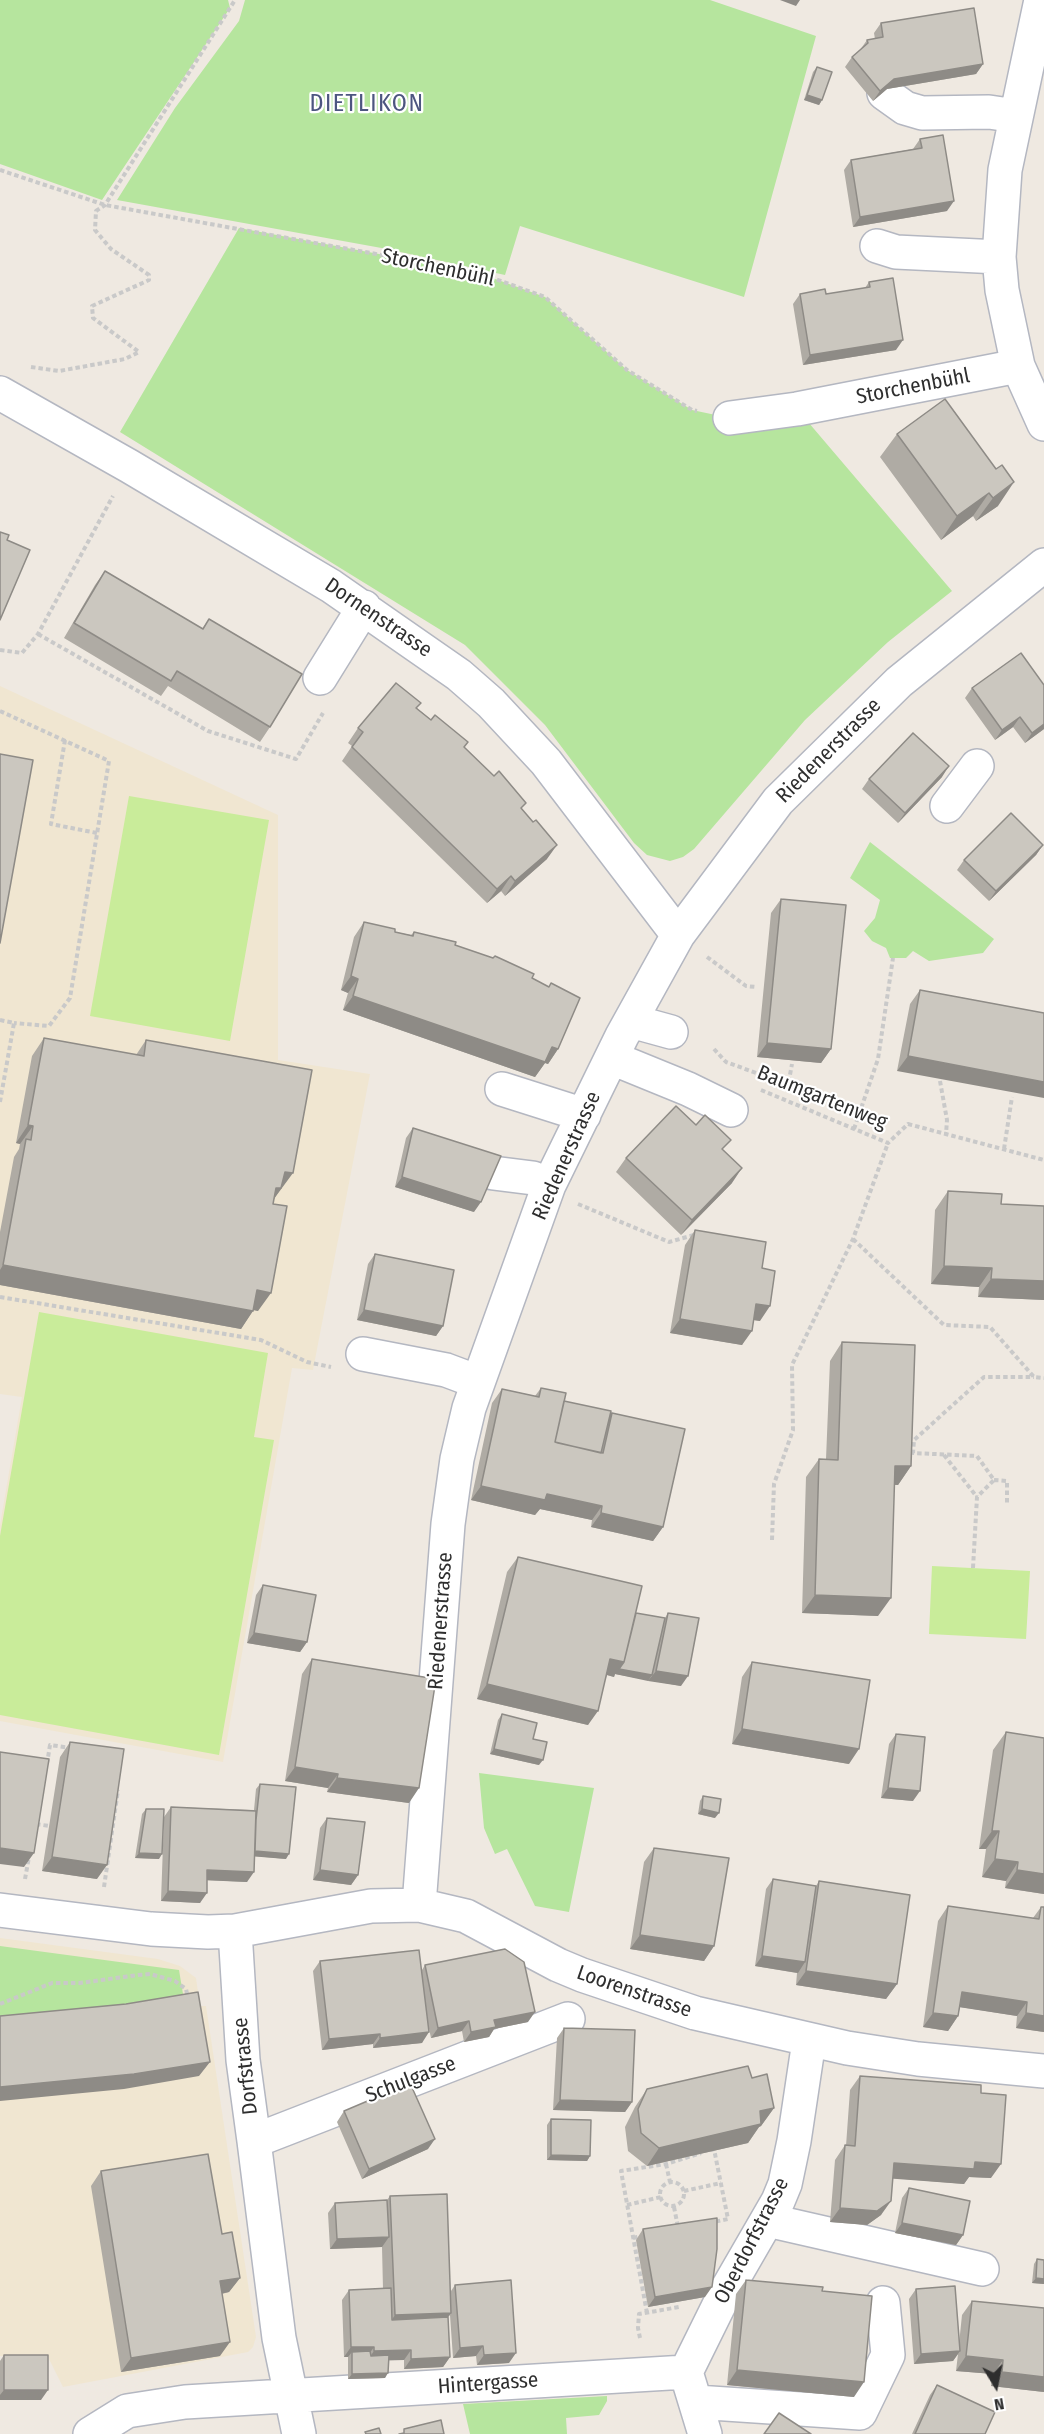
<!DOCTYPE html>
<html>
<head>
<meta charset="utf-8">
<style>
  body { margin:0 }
  #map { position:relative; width:1044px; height:2434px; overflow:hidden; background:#efe9e1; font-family:"Fira Sans Condensed",sans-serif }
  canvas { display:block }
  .north { position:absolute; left:966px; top:2356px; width:60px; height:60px; -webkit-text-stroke:4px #fff; paint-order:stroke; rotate:170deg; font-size:16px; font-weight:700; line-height:24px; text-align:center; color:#2e2e2e }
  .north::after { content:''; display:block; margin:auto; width:21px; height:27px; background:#2e2e2e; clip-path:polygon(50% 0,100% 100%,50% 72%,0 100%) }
</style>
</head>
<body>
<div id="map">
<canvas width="1044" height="2434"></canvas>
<div class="north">N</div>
</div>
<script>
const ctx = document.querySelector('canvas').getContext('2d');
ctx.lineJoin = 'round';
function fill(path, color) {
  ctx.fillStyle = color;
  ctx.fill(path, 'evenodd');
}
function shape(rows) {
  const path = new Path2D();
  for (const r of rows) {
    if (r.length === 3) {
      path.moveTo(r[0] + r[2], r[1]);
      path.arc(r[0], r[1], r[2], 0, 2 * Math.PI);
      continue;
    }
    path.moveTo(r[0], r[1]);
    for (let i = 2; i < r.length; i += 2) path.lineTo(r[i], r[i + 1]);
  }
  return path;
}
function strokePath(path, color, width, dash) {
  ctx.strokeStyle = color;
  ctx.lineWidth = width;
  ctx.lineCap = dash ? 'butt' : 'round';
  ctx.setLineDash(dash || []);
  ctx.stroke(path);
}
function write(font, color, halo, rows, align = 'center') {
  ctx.font = font + ' "Fira Sans Condensed",sans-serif';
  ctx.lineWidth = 4.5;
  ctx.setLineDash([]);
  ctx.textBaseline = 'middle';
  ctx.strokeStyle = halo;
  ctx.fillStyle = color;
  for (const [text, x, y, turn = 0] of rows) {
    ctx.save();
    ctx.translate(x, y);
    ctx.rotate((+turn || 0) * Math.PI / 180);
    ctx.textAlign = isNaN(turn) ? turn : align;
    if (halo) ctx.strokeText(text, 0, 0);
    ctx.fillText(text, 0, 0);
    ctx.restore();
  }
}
const education = shape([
  [0,686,278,815,278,1060,370,1074,313,1370,292,1368,223,1762,0,1721,0,1525,22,1397,0,1394],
  [0,1938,158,1959,180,1966,196,1978,200,2006,206,2006,256,2337,253,2347,248,2352,63,2387,48,2357,0,2356]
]);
const green = shape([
  [0,0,228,0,230,8,102,200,0,164],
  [245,0,710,0,816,36,744,297,520,226,505,275,387,249,117,200,175,108,239,21],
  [239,228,476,272,545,297,627,370,692,410,730,418,797,409,952,591,888,642,805,720,694,849,683,857,670,861,647,855,634,843,545,725,465,645,120,432],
  [870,842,994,939,983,953,929,961,913,951,906,958,890,958,886,948,872,941,864,931,875,918,880,900,850,878],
  [479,1773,594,1788,569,1912,535,1906,507,1849,495,1854,484,1828],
  [0,1946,179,1970,184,2000,0,2022],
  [607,2396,607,2401,599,2415,566,2418,567,2434,470,2434,463,2404]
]);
const pitch = shape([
  [129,796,269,820,230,1041,90,1016],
  [39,1312,268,1353,254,1437,274,1440,219,1755,0,1715,0,1536],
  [932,1566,1030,1571,1026,1639,929,1634]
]);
const path = shape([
  [0,170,105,205,476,272,545,297,627,370,692,410,697,411],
  [31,367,59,371,125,359,139,352,93,318,92,306,149,280,149,275,111,249,95,230,96,211,105,205,235,0],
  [38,634,208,731,296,759,323,713],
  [0,650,22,653,38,634,113,496],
  [0,711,109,761,70,998,49,1026,14,1023],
  [65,740,51,824,97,833],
  [707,957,746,986,756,987],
  [0,1020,14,1023,0,1102],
  [714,1049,726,1062,781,1082,789,1080,792,1064],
  [940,1081,947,1120,946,1134],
  [761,1090,888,1143,908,1124,1044,1160],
  [854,1129,878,1059,893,958],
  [1004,1149,1012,1097],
  [578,1204,669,1242,694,1235],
  [853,1239,944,1325,990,1327,1034,1377,1044,1378],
  [0,1297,261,1340,307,1362,331,1367],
  [944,1455,977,1497],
  [994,1480,1007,1481,1007,1503],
  [772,1540,774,1484,793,1430,792,1365,853,1239,888,1143],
  [973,1568,977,1497,994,1480,977,1456,913,1453,914,1440,984,1377,1034,1377],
  [47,1764,50,1745,71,1748],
  [36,1824,49,1826],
  [25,1879,29,1857],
  [104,1887,118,1790],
  [0,2004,52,1983,80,1983,138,1975,150,1974,175,1981,186,1989,188,1998],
  [711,2150,714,2149,728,2219,714,2222],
  [666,2164,670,2182],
  [672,2194,12],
  [684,2191,721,2183],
  [627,2205,661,2197],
  [674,2207,678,2227],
  [633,2238,642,2236],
  [647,2313,621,2171,666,2164,701,2153],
  [640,2338,638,2328,639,2314,679,2307]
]);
const minor = shape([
  [1041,0,1005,170,999,257,1002,290,1018,366,1044,424],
  [884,93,905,108,922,113,989,112,1016,116],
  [877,246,896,252,999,257],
  [0,393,129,466,331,586,459,675,491,703,546,762,678,935],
  [730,418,797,409,1018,366],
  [320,678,364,607],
  [947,806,977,766],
  [631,1021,671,1032],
  [612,1058,688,1089,731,1110],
  [502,1089,584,1115],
  [493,1173,533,1178,549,1185],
  [363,1354,446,1370,478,1382],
  [419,1905,448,1524,457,1459,469,1408,549,1185,622,1036,678,935,778,801,899,682,1044,565],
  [0,1910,151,1929,208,1932,235,1931,371,1906,419,1905,466,1916,558,1965,582,1975,695,2013,847,2048,918,2059,1044,2071],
  [235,1931,243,2060,254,2141,279,2338,299,2434],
  [254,2141,568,2019],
  [767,2220,982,2269],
  [696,2402,860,2413,888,2355,883,2303],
  [90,2434,127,2411,185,2402,686,2372],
  [705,2434,686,2372,726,2291,778,2201,785,2184,794,2141,809,2041]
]);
const wall = shape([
  [881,23,983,64,976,74,887,89,873,101,845,67,852,57,860,50,867,40,875,39,874,33],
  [817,67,822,100,819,105,804,100,813,72],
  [920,139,947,211,853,227,844,170,851,160,913,149],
  [869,282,896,350,803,365,793,304,800,294,826,294,865,288],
  [945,399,998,506,976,521,973,516,941,540,880,457,897,434],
  [105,571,202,629,209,619,270,727,260,742,168,686,161,696,64,638,95,585],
  [972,688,1044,729,1025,743,1013,727,995,740,965,698],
  [417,708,464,747,522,809,547,859,505,896,501,891,487,903,342,761,352,746,348,743,358,728],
  [942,777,898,823,862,789,869,779],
  [1043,845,1036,855,989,901,957,870,964,860],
  [781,899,831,1049,821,1063,757,1057,771,913],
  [364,922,395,932,411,935,414,932,455,945,532,978,558,1049,548,1064,545,1063,535,1077,343,1010,348,993,341,990,354,937],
  [920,990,1044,1013,897,1071,910,1004],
  [44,1038,136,1055,146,1040,280,1191,279,1191,274,1199,258,1311,253,1310,241,1329,0,1285,0,1232,14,1157,19,1149,20,1144,16,1143,32,1056],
  [413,1128,474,1212,395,1187,406,1138],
  [724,1151,732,1183,681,1235,616,1172,626,1158],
  [948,1191,1001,1204,1044,1206,1044,1300,978,1297,979,1287,931,1284,935,1210],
  [695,1230,762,1268,760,1321,754,1320,742,1345,670,1333,685,1245],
  [375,1254,443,1326,436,1336,357,1320,368,1264],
  [842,1342,911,1466,898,1485,895,1485,878,1616,802,1613,806,1477,819,1459,826,1459,830,1361],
  [541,1388,564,1401,609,1417,612,1413,663,1527,653,1541,591,1527,592,1520,540,1509,535,1515,471,1500,492,1403,502,1389,535,1396],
  [518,1557,636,1613,665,1618,668,1613,681,1686,615,1674,614,1677,607,1675,588,1725,477,1699,507,1572],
  [263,1585,307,1642,300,1652,247,1643,256,1595],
  [312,1659,409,1803,327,1792,328,1788,285,1781,302,1674],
  [752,1662,849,1764,732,1744,742,1677],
  [502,1714,533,1739,539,1765,490,1754,498,1720],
  [1006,1732,1044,1894,1005,1888,1006,1881,982,1877,986,1849,979,1849,993,1750],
  [896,1734,913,1801,881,1798,889,1744],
  [70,1742,97,1879,42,1871,60,1757],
  [260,1784,286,1859,254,1856,247,1882,207,1880,200,1903,161,1901,164,1817,171,1807,254,1810,256,1789],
  [703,1796,715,1818,698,1814,700,1801],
  [146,1809,159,1859,135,1858,142,1814],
  [327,1818,358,1875,351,1885,313,1880,320,1828],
  [654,1848,714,1946,704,1961,630,1949,644,1862],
  [773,1879,816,1886,819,1881,897,1984,886,1999,796,1985,797,1973,755,1966,766,1889],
  [948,1906,1033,1918,1041,1907,1044,1907,1044,2032,1016,2028,1017,2016,960,2007,958,2016,948,2031,923,2027,938,1921],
  [320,1961,422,1970,425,1965,528,2022,494,2029,489,2037,464,2042,462,2031,431,2038,428,2024,422,2043,373,2048,373,2044,322,2050,313,1971],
  [564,2028,632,2102,625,2112,553,2110,557,2038],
  [860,2076,981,2093,991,2178,969,2177,964,2184,892,2178,881,2215,867,2225,830,2222,835,2160,845,2145,846,2146,850,2090],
  [752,2078,774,2108,761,2126,759,2127,748,2143,647,2166,628,2151,625,2127,635,2107,647,2089],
  [344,2111,428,2149,362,2179,337,2122],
  [551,2119,590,2156,587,2161,547,2160,547,2125],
  [101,2171,222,2234,240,2278,229,2292,222,2294,220,2356,121,2372,91,2186],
  [909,2188,963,2235,956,2245,895,2233,902,2198],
  [390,2196,451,2291,455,2285,509,2363,477,2365,476,2356,453,2358,450,2315,448,2317,450,2357,443,2367,404,2369,404,2360,389,2360,385,2378,348,2379,348,2357,344,2357,342,2300,349,2290,383,2289,382,2247,330,2249,328,2213,335,2203,387,2200],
  [643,2229,705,2297,648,2307,636,2240],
  [1037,2259,1044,2260,1044,2284,1032,2283,1034,2264],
  [746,2280,822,2291,854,2397,727,2385,736,2294],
  [916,2289,959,2344,962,2315,972,2301,1044,2392,991,2386,993,2374,956,2371,958,2354,953,2361,914,2364,909,2299],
  [4,2355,41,2400,0,2400,0,2361],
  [937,2385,985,2434,912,2434,930,2395]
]);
const shadedWall = shape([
  [780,0,800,0,796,6],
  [983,64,976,74,887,89,873,101,880,91,894,79],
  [807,95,822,100,819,105,804,100],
  [954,201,947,211,853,227,860,217],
  [903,340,896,350,803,365,810,355],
  [1014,482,998,506,976,521,993,498],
  [989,493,973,516,941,540,957,516],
  [1020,717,1013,727,995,740,1002,730],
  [1044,724,1044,729,1025,743,1032,733],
  [949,766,942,777,898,823,905,813],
  [557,845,547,859,505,896,515,881],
  [1043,845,1036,855,989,901,996,891],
  [511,876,501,891,487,903,497,889],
  [351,976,358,979,348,993,341,990],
  [353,996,552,1047,558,1049,548,1064,545,1063,535,1077,343,1010],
  [767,1043,831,1049,821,1063,757,1057],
  [908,1056,1044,1082,1044,1098,897,1071],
  [28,1125,33,1126,20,1144,16,1143],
  [742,1168,732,1183,681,1235,692,1220],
  [285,1172,293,1173,268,1207,263,1206],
  [402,1177,481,1202,474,1212,395,1187],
  [3,1265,253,1311,241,1329,0,1285,0,1270],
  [944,1266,992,1268,979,1287,931,1284],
  [991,1279,1044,1281,1044,1300,978,1297],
  [257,1290,271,1293,258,1311,245,1308],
  [756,1304,770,1306,760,1321,746,1319],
  [364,1310,443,1326,436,1336,357,1320],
  [680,1319,752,1331,742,1345,670,1333],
  [895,1466,911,1466,898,1485,883,1484],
  [481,1486,547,1494,602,1506,592,1520,540,1509,535,1515,471,1500],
  [601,1513,663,1527,653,1541,591,1527],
  [815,1595,891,1598,878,1616,802,1613],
  [254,1633,307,1642,300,1652,247,1643],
  [610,1659,624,1662,652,1675,648,1681,615,1674,614,1677,600,1673],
  [656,1671,688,1676,681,1686,648,1681],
  [487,1684,598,1711,588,1725,477,1699],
  [742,1729,859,1749,849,1764,732,1744],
  [494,1749,543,1760,539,1765,490,1754],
  [295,1767,338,1774,328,1788,285,1781],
  [337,1778,419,1788,409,1803,327,1792],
  [888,1788,920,1791,913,1801,881,1798],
  [702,1809,719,1813,715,1818,698,1814],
  [992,1831,999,1831,986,1849,979,1849],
  [0,1848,34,1853,24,1867,0,1864],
  [253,1851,289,1854,286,1859,249,1856],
  [139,1853,162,1854,159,1859,135,1858],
  [52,1857,107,1865,97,1879,42,1871],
  [995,1859,1018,1862,1006,1881,982,1877],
  [207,1870,254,1872,247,1882,200,1880],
  [320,1870,358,1875,351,1885,313,1880],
  [1017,1870,1044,1874,1044,1894,1005,1888],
  [168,1891,207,1893,200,1903,161,1901],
  [640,1935,714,1946,704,1961,630,1949],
  [762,1956,805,1962,798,1973,755,1966],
  [806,1971,897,1984,886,1999,796,1985],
  [962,1992,1027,2002,1017,2016,952,2006],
  [535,2012,528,2022,494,2029,489,2037,464,2042,471,2032,494,2020],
  [933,2013,958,2016,948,2031,923,2027],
  [1026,2013,1044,2016,1044,2032,1016,2028],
  [469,2021,462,2031,431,2038,438,2028],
  [429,2032,422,2043,373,2048,380,2038],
  [380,2034,373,2044,322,2050,329,2039],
  [210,2062,199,2076,124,2089,0,2101,0,2087],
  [560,2100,632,2102,625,2112,553,2110],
  [774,2108,761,2126,759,2127,748,2143,647,2166,659,2148,760,2111],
  [435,2139,428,2149,362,2179,369,2169],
  [551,2155,590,2156,587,2161,547,2160],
  [975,2162,1001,2164,991,2178,969,2177,964,2184,884,2178,894,2163],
  [891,2201,881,2215,867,2225,830,2222,840,2208],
  [902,2223,963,2235,956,2245,895,2233],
  [389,2237,382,2247,330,2249,337,2239],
  [240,2278,229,2292,210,2296,220,2281],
  [1036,2278,1044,2279,1044,2284,1032,2283],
  [712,2287,705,2297,648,2307,655,2297],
  [451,2313,441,2327,385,2330,395,2315],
  [230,2342,220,2356,121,2372,131,2358],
  [483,2346,476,2356,453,2358,460,2348],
  [351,2347,374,2347,367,2357,352,2352,348,2357,344,2357],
  [411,2350,404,2360,367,2361,374,2351],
  [960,2351,953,2361,914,2364,921,2354],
  [516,2353,509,2363,477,2365,484,2355],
  [966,2356,1003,2360,993,2374,956,2371],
  [450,2357,443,2367,404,2369,411,2359],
  [737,2370,864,2382,854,2397,727,2385],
  [1002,2372,1044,2377,1044,2392,991,2386],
  [388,2373,385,2378,348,2379,352,2374],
  [4,2390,48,2390,41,2400,0,2400,0,2395]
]);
const building = shape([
  [974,8,983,64,894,79,880,91,852,57,868,43,867,40,883,37,881,23,974,8],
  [817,67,832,72,822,100,807,95,817,67],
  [943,135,954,201,860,217,851,160,922,148,920,139,943,135],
  [893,278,903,340,810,355,800,294,825,289,826,294,870,287,869,282,893,278],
  [945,399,996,469,1002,465,1014,482,993,498,989,493,957,516,897,434,945,399],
  [0,532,9,535,7,540,30,550,0,620,0,532],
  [105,571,203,629,209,619,302,674,270,727,177,671,171,681,74,623,105,571],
  [1021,653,1044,685,1044,724,1032,733,1020,717,1002,730,972,688,1021,653],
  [396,683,421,703,416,708,431,720,435,715,468,742,464,747,494,776,499,771,526,803,521,808,533,822,536,820,557,845,515,881,511,876,497,889,352,747,363,732,358,728,396,683],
  [913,733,949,766,905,813,869,779,913,733],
  [0,754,33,760,0,943,0,754],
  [1011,813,1043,845,996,891,964,860,1011,813],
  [781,899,846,905,831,1049,767,1043,781,899],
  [364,922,395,929,395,932,413,936,414,932,456,942,455,945,493,958,495,956,534,974,532,978,549,987,551,983,580,998,558,1049,552,1047,545,1062,353,996,358,979,351,976,364,922],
  [920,990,1044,1013,1044,1082,908,1056,920,990],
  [44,1038,144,1056,146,1040,312,1070,293,1173,285,1172,281,1188,276,1188,273,1204,287,1206,271,1293,257,1290,253,1311,3,1265,26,1139,31,1140,33,1126,28,1125,44,1038],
  [676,1106,696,1125,705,1115,731,1140,722,1149,742,1168,692,1220,626,1158,676,1106],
  [413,1128,501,1156,481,1202,402,1177,413,1128],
  [948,1191,1002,1194,1001,1204,1044,1206,1044,1281,991,1279,992,1268,944,1266,948,1191],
  [695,1230,766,1242,762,1268,775,1271,770,1306,756,1304,752,1331,680,1319,695,1230],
  [375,1254,454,1270,443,1326,364,1310,375,1254],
  [842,1342,915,1345,911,1466,895,1466,891,1598,815,1595,819,1459,838,1460,842,1342],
  [541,1388,566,1393,555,1442,558,1443,603,1453,612,1413,685,1429,663,1527,601,1513,602,1506,547,1494,545,1500,481,1486,502,1389,539,1397,541,1388],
  [564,1401,611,1411,601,1453,555,1442,564,1401],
  [518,1557,642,1586,624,1662,610,1659,598,1711,487,1684,518,1557],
  [263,1585,316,1595,307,1642,254,1633,263,1585],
  [636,1613,665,1618,652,1675,619,1669,624,1662,636,1613],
  [668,1613,699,1618,688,1676,656,1671,668,1613],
  [312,1659,436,1679,419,1788,337,1778,338,1774,295,1767,312,1659],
  [752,1662,870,1680,859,1749,742,1729,752,1662],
  [502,1714,537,1723,533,1739,547,1742,543,1760,494,1749,502,1714],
  [1006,1732,1044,1738,1044,1874,1017,1870,1018,1862,995,1859,999,1831,992,1831,1006,1732],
  [896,1734,925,1737,920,1791,888,1788,896,1734],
  [70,1742,124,1749,107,1865,52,1857,70,1742],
  [0,1752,49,1759,34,1853,0,1848,0,1752],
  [260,1784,296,1787,289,1854,255,1851,256,1820,260,1784],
  [703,1796,721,1799,719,1813,702,1809,703,1796],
  [171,1807,256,1811,254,1872,207,1870,207,1893,168,1891,171,1807],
  [146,1809,164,1809,162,1854,139,1853,146,1809],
  [327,1818,365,1822,358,1875,320,1870,327,1818],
  [654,1848,729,1858,714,1946,640,1935,654,1848],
  [773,1879,816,1886,805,1962,762,1956,773,1879],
  [819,1881,910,1895,897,1984,806,1971,819,1881],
  [948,1906,1039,1919,1041,1907,1044,1907,1044,2016,1026,2013,1027,2002,962,1992,958,2016,933,2013,948,1906],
  [505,1949,524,1962,535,2012,494,2020,496,2027,471,2032,469,2021,438,2028,425,1965,505,1949],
  [419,1950,429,2032,380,2038,380,2034,329,2039,320,1961,419,1950],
  [198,1992,210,2062,134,2074,0,2087,0,2016,126,2004,198,1992],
  [564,2028,635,2030,632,2102,560,2100,564,2028],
  [748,2066,752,2078,767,2074,774,2108,760,2111,761,2124,659,2148,641,2133,638,2109,647,2089,748,2066],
  [860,2076,981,2085,981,2093,1006,2095,1001,2164,975,2162,974,2169,894,2163,891,2201,877,2211,840,2208,845,2145,855,2146,860,2076],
  [410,2083,435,2139,369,2169,344,2111,410,2083],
  [551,2119,591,2120,590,2156,551,2155,551,2119],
  [208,2154,222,2234,232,2232,240,2278,220,2281,230,2342,131,2358,101,2171,208,2154],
  [909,2188,970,2201,963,2235,902,2223,909,2188],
  [447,2194,451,2313,395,2315,390,2196,447,2194],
  [387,2200,389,2237,337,2239,335,2203,387,2200],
  [717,2218,717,2249,712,2287,655,2297,643,2229,717,2218],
  [1037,2259,1044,2260,1044,2279,1036,2278,1037,2259],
  [511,2280,516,2353,484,2355,483,2346,460,2348,455,2285,511,2280],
  [746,2280,823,2287,822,2291,872,2296,864,2382,737,2370,746,2280],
  [955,2286,960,2351,921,2354,916,2289,955,2286],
  [391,2288,392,2320,448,2317,450,2357,411,2359,411,2350,374,2351,374,2347,351,2347,349,2290,391,2288],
  [972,2301,1044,2308,1044,2377,1002,2372,1003,2360,966,2356,972,2301],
  [370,2351,371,2356,389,2355,388,2373,352,2374,352,2352,370,2351],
  [4,2355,48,2355,48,2390,4,2390,4,2355],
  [937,2385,995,2412,985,2434,915,2434,937,2385],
  [779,2413,811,2434,764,2434,779,2413],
  [441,2420,444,2434,399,2434,404,2433,404,2429,441,2420],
  [379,2428,381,2434,366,2434,365,2432,379,2428]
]);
const streetNames = [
  ["Storchenbühl",438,268,12],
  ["Storchenbühl",913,387,-11],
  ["Dornenstrasse",378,618,34],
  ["Riedenerstrasse",829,751,-45],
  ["Baumgartenweg",822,1098,22],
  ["Riedenerstrasse",567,1156,-66],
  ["Riedenerstrasse",441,1621,-86],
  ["Loorenstrasse",634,1992,19],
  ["Dorfstrasse",246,2066,-96],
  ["Schulgasse",411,2080,-21],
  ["Oberdorfstrasse",752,2241,-63],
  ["Hintergasse",488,2384,-4]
];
const quarterNames = [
  ["DIETLIKON",367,104]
];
fill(education, '#f0e6d1');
fill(green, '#b6e59e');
fill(pitch, '#c9ec9a');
strokePath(minor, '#b4b7c1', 36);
strokePath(path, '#c9c9c9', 4, [4.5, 3]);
strokePath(minor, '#fff', 33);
fill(wall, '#afaba4');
fill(shadedWall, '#8e8b86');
fill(building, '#cbc7bf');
strokePath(building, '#8e8b86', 1.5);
write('21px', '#2e2e2e', '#fff', streetNames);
ctx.letterSpacing = '1.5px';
write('24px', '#4d5680', '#fff', quarterNames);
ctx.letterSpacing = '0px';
</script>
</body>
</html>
